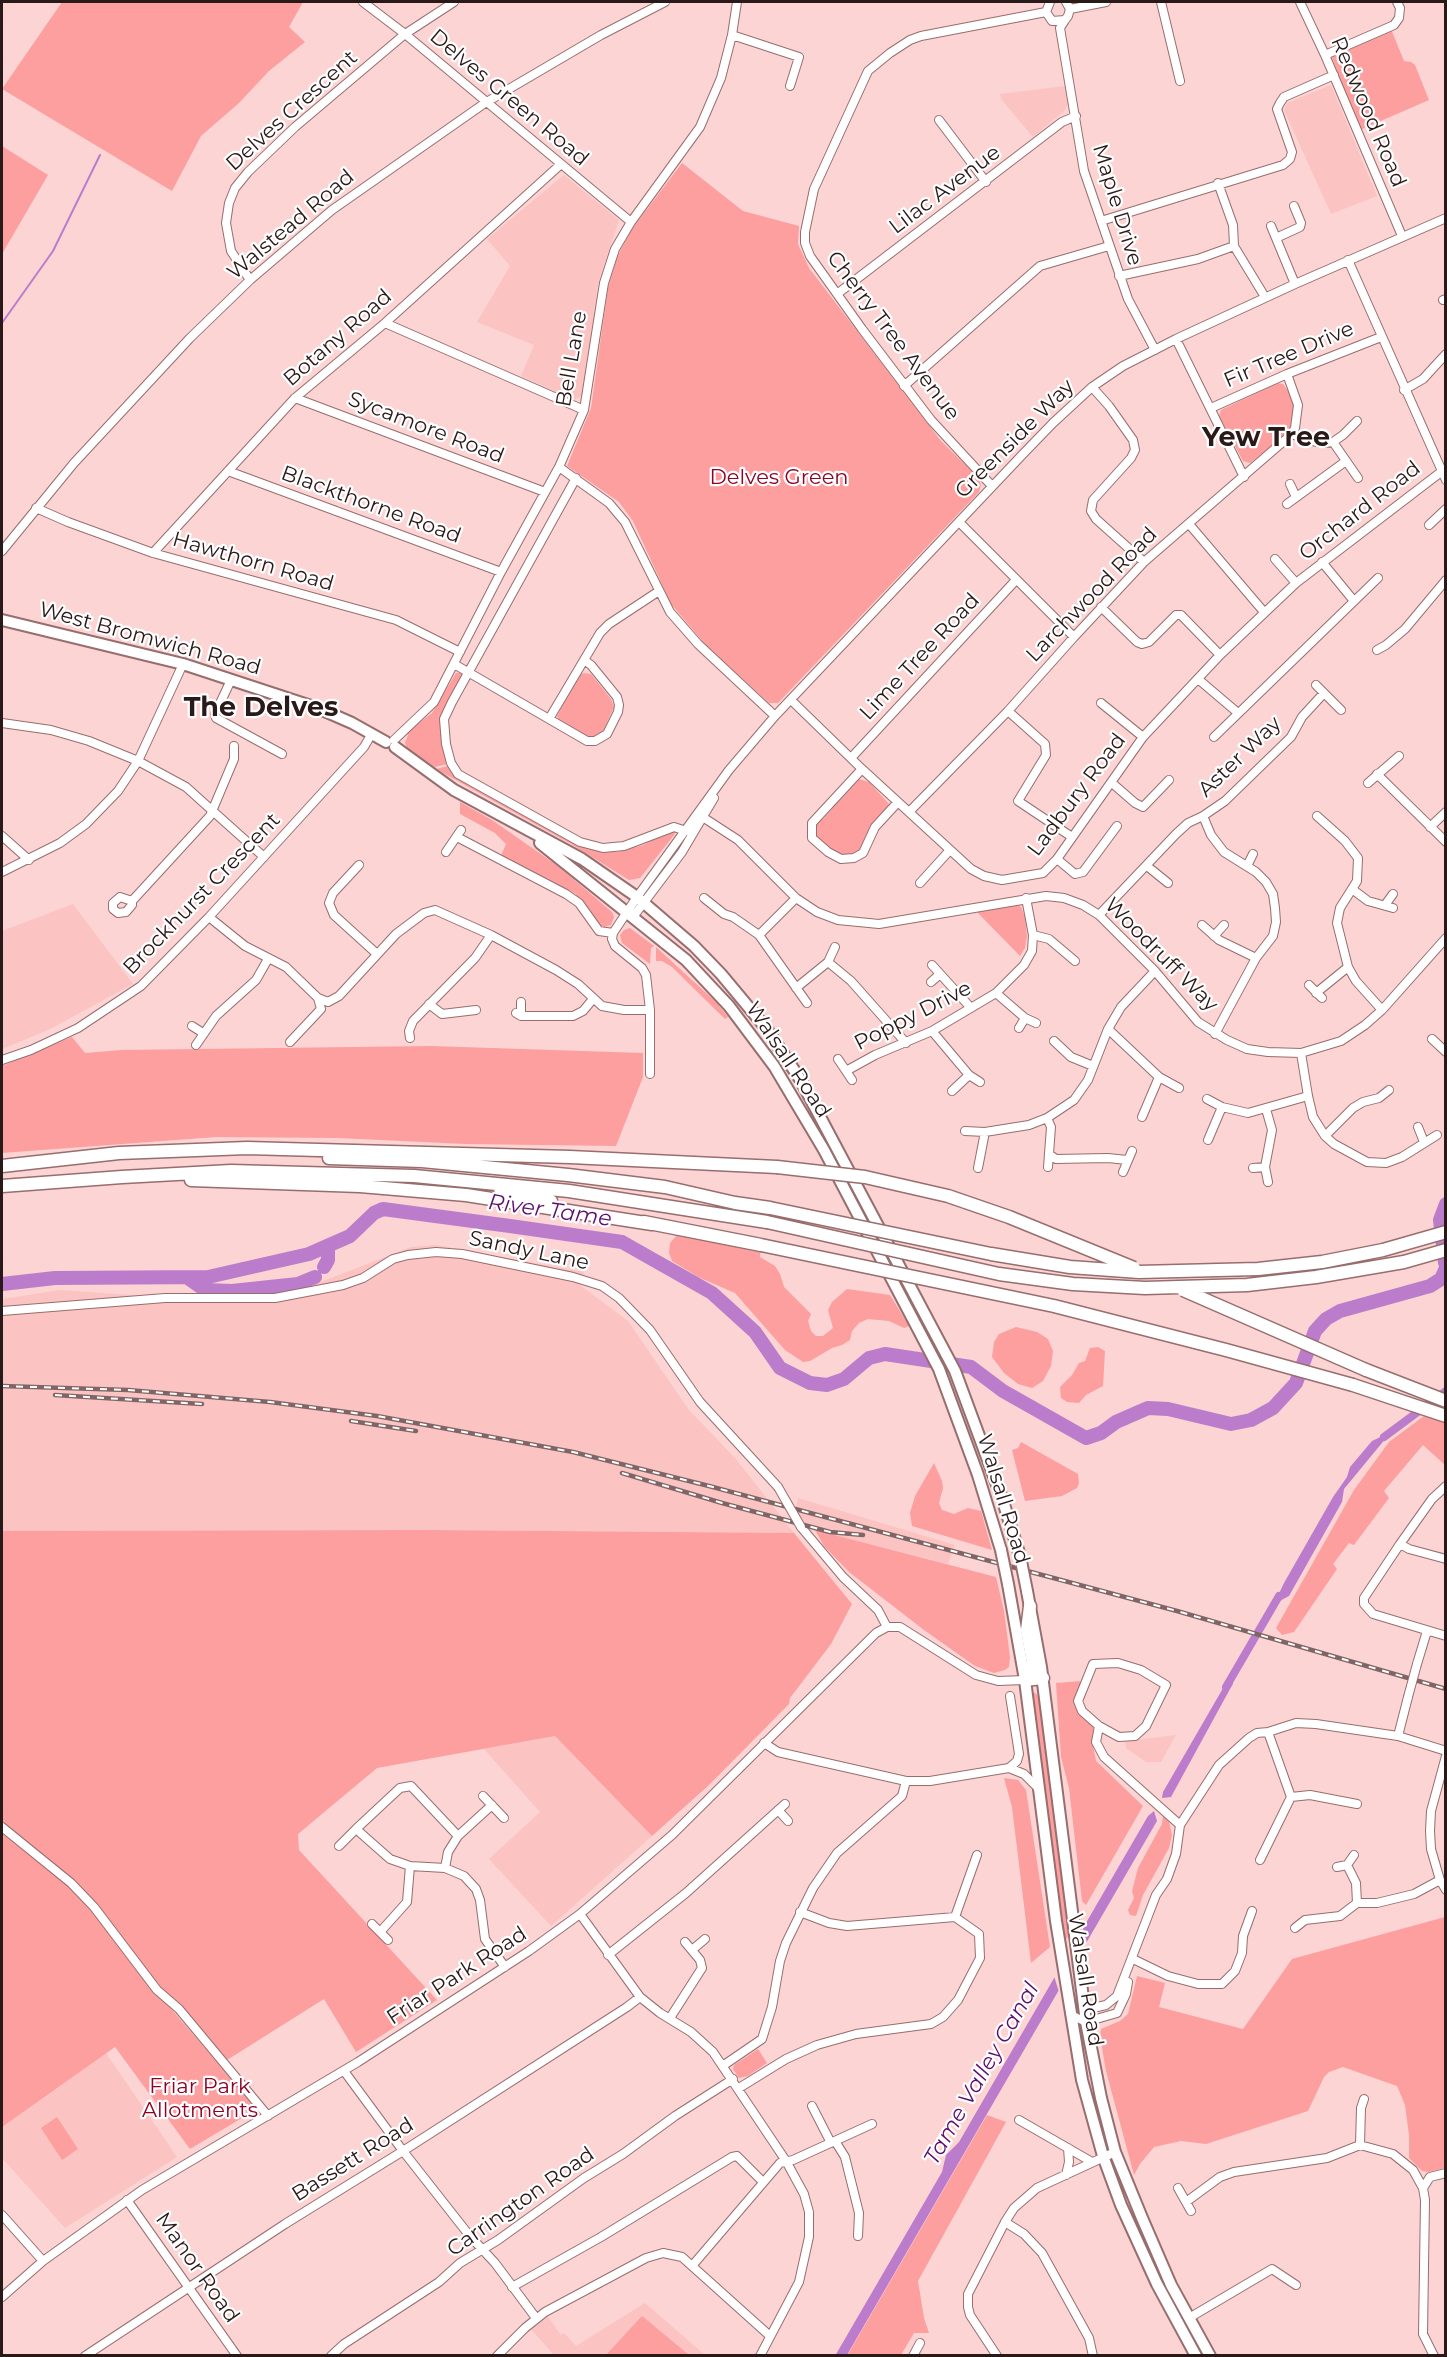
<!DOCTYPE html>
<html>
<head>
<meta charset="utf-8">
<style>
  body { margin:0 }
  #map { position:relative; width:1447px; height:2357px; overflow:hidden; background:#fbd4d3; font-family:Montserrat,sans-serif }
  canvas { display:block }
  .frame { position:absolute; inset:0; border:3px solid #2a1919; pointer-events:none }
</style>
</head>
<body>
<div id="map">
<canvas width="1447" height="2357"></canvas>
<div class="frame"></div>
</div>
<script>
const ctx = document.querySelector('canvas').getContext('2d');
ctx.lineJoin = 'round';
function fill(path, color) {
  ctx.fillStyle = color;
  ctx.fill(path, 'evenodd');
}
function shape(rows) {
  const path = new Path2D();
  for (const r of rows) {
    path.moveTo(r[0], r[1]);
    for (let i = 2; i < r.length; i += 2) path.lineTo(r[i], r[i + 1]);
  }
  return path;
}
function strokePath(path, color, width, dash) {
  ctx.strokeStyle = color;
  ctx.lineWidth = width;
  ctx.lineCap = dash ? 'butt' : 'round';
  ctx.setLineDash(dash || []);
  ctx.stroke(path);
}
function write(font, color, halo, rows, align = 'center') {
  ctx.font = font + ' Montserrat,sans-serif';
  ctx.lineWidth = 4.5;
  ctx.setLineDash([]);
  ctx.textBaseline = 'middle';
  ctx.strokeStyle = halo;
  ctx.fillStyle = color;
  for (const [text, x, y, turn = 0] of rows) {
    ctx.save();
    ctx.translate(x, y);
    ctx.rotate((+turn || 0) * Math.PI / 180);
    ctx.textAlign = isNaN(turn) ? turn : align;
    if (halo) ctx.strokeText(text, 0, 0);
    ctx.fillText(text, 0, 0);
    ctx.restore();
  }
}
const built = shape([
  [1331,85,1377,196,1331,214,1284,110,1287,103],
  [1065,86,1068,104,1065,110,1033,137,1001,99,1000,94],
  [564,175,619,220,598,283,583,395,574,400,521,376,534,345,477,322,510,266,487,239],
  [73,904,133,984,48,1030,2,1049,2,931],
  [436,1245,584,1272,580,1285,628,1321,689,1410,736,1459,794,1533,427,1530,2,1531,2,1299,60,1290,174,1298,313,1285,411,1247],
  [798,1498,955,1545,948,1564,793,1525],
  [1176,1735,1161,1762,1146,1762,1126,1748,1125,1741],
  [555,1736,652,1836,551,1926,489,1859,540,1812,484,1749],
  [106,2053,177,2157,65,2228,2,2158,2,2127],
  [645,2303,705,2355,554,2355,531,2329,548,2317,561,2335,564,2333,576,2346]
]);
const green = shape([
  [62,2,96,2,99,3,100,2,303,2,289,27,305,42,269,71,239,103,201,136,172,191,2,89],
  [1391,29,1404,61,1411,62,1415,65,1429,100,1360,130,1331,55],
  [2,146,48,175,2,254],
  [682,163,743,211,799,226,798,244,809,268,941,441,978,477,981,485,979,492,778,703,769,703,705,644,671,604,633,521,619,502,567,466,591,408,608,288,617,257,632,229],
  [1277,383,1283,384,1289,392,1294,404,1293,421,1286,435,1250,463,1243,461,1219,416,1221,410],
  [456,673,461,673,463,676,444,716,447,764,435,767,408,751,405,743,408,735,406,733,432,713],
  [584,673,591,674,611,699,614,707,603,731,598,736,590,739,560,722,557,716,579,675],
  [448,766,457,776,584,848,618,852,643,845,670,831,674,831,675,834,640,878,629,880,571,844,436,769],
  [859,779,869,782,889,804,888,809,881,813,871,825,860,851,849,856,840,856,829,849,820,840,817,840,814,828,818,820,822,820,832,809,833,804,839,798,842,798],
  [460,802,492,820,558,866,612,912,614,917,611,925,604,927,597,924,591,911,582,900,575,897,576,894,564,888,562,890,500,858,506,844,495,833,460,814],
  [1018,905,1021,907,1025,917,1027,936,1025,948,1020,956,977,912],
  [630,928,654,946,651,948,650,964,622,943,620,935,624,930],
  [656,947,716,1002,728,1017,725,1019,672,967,662,961,656,961],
  [72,1037,85,1053,122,1050,431,1046,643,1053,643,1077,616,1146,466,1144,337,1138,216,1137,2,1153,2,1066],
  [677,1235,760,1252,760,1257,775,1266,780,1274,784,1287,811,1314,808,1321,811,1331,816,1336,823,1336,833,1328,828,1310,832,1302,847,1289,890,1295,909,1326,904,1328,889,1321,868,1319,859,1323,852,1331,850,1340,842,1345,832,1348,810,1361,803,1362,785,1350,735,1293,698,1277,672,1261,669,1253,670,1243],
  [1016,1327,1037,1332,1048,1339,1053,1351,1051,1366,1043,1381,1032,1388,1018,1384,1004,1373,992,1357,994,1342,999,1334],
  [1098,1347,1105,1351,1103,1386,1086,1395,1079,1403,1067,1402,1061,1398,1060,1387,1072,1375,1079,1363,1085,1361,1090,1348],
  [1424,1416,1445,1422,1445,1465,1423,1445,1384,1491,1389,1498,1354,1545,1349,1543,1333,1564,1337,1569,1294,1632,1282,1635,1276,1628,1354,1490,1389,1442],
  [1021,1442,1078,1474,1079,1483,1077,1488,1062,1496,1025,1501,1012,1450,1018,1448],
  [934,1463,942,1481,943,1488,939,1503,942,1510,954,1514,968,1508,981,1511,992,1550,912,1526,910,1513,915,1496],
  [427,1530,794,1533,852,1604,831,1644,790,1698,789,1704,709,1785,652,1836,555,1736,377,1768,298,1834,299,1850,437,2000,356,2052,324,1999,227,2060,175,2001,160,1988,96,1906,2,1823,2,1531],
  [815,1530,996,1577,1004,1611,1010,1657,1009,1667,1005,1670,994,1673,975,1666,924,1630,849,1572,824,1546],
  [1082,1681,1075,1699,1083,1717,1094,1725,1092,1740,1096,1761,1143,1806,1086,1905,1082,1901,1069,1788,1061,1757,1056,1683],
  [1033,1692,1041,1697,1070,1934,1063,1943],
  [1004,1778,1018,1780,1026,1790,1050,1947,1031,1963,1012,1807],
  [1163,1814,1169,1821,1172,1835,1169,1848,1143,1895,1136,1916,1130,1915,1128,1910,1134,1898,1132,1891,1138,1868,1162,1824],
  [2,1829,71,1885,94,1909,162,1998,257,2109,190,2149,115,2047,2,2127],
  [1445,1917,1445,2168,1429,2172,1422,2171,1409,2158,1409,2135,1405,2105,1397,2086,1343,2067,1329,2072,1324,2077,1308,2111,1206,2144,1181,2141,1154,2147,1140,2164,1134,2175,1106,2071,1100,2036,1101,2029,1120,2021,1128,2014,1137,1976,1165,1983,1159,2007,1243,2029,1292,1959],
  [758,2049,767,2063,748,2076,739,2078,733,2069,734,2065],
  [987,2115,1006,2122,918,2281,924,2318,929,2333,914,2333,901,2355,847,2356],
  [57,2117,78,2149,62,2160,41,2128],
  [642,2316,689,2355,606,2355]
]);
const water = shape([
  [1391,1432,1344,1489,1342,1502,1289,1596,1274,1604,1284,1583,1333,1497,1347,1477,1350,1467,1372,1441],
  [1231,1679,1233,1684,1230,1689,1171,1797,1162,1798,1163,1792,1226,1683],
  [1154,1811,1157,1821,847,2355,835,2356,942,2172,946,2155,959,2142,1148,1816]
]);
const pier = shape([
  [1082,1925,1088,1946,1060,1995,1053,1973]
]);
const stream = shape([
  [2,323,53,251,100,155]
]);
const canal = shape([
  [1384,1437,1446,1391],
  [1226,1687,1279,1596]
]);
const river = shape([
  [1445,1263,1440,1220,1446,1204],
  [324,1267,328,1260,328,1246],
  [188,1278,205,1290,232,1291,298,1284,315,1277],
  [2,1284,55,1278,208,1277,309,1254,350,1236,374,1213,383,1209,510,1226,622,1242,712,1293,755,1332,780,1368,810,1383,827,1385,844,1379,869,1358,885,1354,971,1367,1003,1391,1086,1438,1101,1433,1116,1422,1148,1408,1168,1409,1231,1424,1251,1420,1273,1408,1296,1383,1315,1331,1326,1319,1340,1311,1430,1286,1441,1279,1446,1268]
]);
const minor = shape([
  [363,2,405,34,631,222],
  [1161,2,1180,81],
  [1300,2,1325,55,1402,236],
  [1070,9,1106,2],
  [1046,12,1052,21,1065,20,1068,16,1070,9,1066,2],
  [1046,12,1050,2],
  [1065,20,1060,28,1084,171,1128,299,1155,350],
  [732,35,799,57,790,86],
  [1325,55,1394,25,1399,18,1400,8,1397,2],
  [939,120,986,182],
  [1218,183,1233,225,1234,246,1265,297],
  [1101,221,1283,165,1290,159,1292,152,1277,109,1280,103,1284,97,1334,75],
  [1271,226,1295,284],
  [1276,238,1300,227,1301,223,1294,206],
  [1348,260,1446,480],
  [1119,276,1198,259,1234,246],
  [250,280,231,251,226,223,229,203,235,188,248,172,295,127,405,34,454,2],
  [837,294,1062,122,1076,116],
  [1443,300,1446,299],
  [385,323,584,410],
  [1176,339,1244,477],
  [904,386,1040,266,1109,246],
  [1092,387,1109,406,1133,440,1135,450,1131,458,1093,500,1091,511,1096,519,1144,562],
  [1404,390,1423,379,1446,354],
  [295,398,545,492],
  [1211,408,1287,374,1381,337],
  [1292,434,1308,440,1322,443,1333,442,1343,435,1357,421],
  [1333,442,1358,478],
  [559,467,609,503,625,522,670,612,698,644,775,716],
  [228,471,501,572],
  [576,478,452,702,444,719,446,744,451,763,458,774,580,842,603,848,624,846,674,827,686,831],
  [1290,484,1296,497],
  [992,486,931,420,862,329,810,256,805,243,805,232,814,189,868,71,890,53,910,40,921,36,1046,12],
  [1287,504,1346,461],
  [36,508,68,522,153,553,396,620,460,652],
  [959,522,1074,637],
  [1189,524,1264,612],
  [1429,525,1446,509],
  [2,551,74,463,190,338,250,280,332,210,485,103,601,35,665,2],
  [153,553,295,398,385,323,560,165],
  [1275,559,1296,583],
  [1322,562,1354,601],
  [1101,607,1137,642,1142,644,1149,642,1176,615,1181,615,1220,655],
  [1377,650,1386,645,1405,629,1446,580],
  [454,664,587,741,595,741,607,734,618,712,619,705,617,697,591,665,584,660],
  [1198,679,1238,713],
  [231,680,215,714,216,718,282,754],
  [1316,685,1341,710],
  [791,700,862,769,971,869,984,876,1002,880,1043,873,1057,859,1143,737,1220,655,1296,583,1441,472],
  [1101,703,1143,737],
  [1008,711,1045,744,1046,755,1018,801,1072,837],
  [549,719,600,633,609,624,659,591],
  [2,723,51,730,89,741,138,761,186,787,264,857],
  [1214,737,1378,578],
  [394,740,434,702,501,572,559,467,584,410,604,283,615,249,631,222,700,127,721,78,732,35,737,2],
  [851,758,1016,580],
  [862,769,812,823,812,838,828,852,841,859,854,858,863,853,875,827,898,802],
  [1377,774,1446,842],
  [1112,783,1135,803,1143,807,1169,780],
  [1368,783,1399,756],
  [909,812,1008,711,1074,637,1144,562,1292,434,1295,428,1298,405,1287,374],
  [698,814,738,840,796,898,817,912,838,920,879,924,1046,896,1064,898,1083,905,1099,915,1155,971,1198,1022,1227,1040,1247,1049,1268,1052,1301,1053,1341,1041,1365,1025,1382,1010,1446,938],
  [1203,816,1211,835,1224,852,1256,872,1266,882,1273,894,1275,908,1276,922,1273,936,1256,958,1215,1034],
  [1317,816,1345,841,1358,858,1357,881,1340,908,1337,923,1348,967,1356,981,1382,1010],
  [1430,827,1446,812],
  [2,836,29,860],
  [457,837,566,894,579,903,599,931,613,933],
  [446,852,461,830],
  [1057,859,1075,874,1083,872,1117,826],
  [359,865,333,893,329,903,334,915,377,954],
  [1147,866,1168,883],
  [1247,866,1253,854],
  [2,872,60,843,86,824,118,791,138,761,183,664],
  [920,883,950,850],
  [1352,889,1368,901,1393,908],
  [704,898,724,914,733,917,759,935,807,1003],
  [132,901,120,897,113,903,113,909,118,913,126,912,132,905,132,901,210,816,234,759,234,746],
  [1385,905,1393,894],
  [1099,915,1176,834,1188,823,1203,816,1225,801,1291,737,1302,717,1324,693],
  [209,917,245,946,286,967,318,998,328,1002,339,996,396,934,424,913,435,910,491,935,556,970,578,984,602,1006,624,1010,650,1010],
  [633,917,682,852,714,798],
  [1202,925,1219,940,1256,958],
  [759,935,796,898],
  [1033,935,1049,939,1075,961],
  [1214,936,1224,925],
  [828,962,851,981,906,1043],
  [932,965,971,1008],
  [931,982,940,974],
  [1309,985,1322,998],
  [796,988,828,962,835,947],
  [996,993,1025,1018,1036,1023],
  [1316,993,1348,967],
  [521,1002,521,1016],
  [429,1004,442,1014,476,1010],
  [516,1013,521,1016,573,1016,583,1011,593,999],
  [192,1026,203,1033],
  [1019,1028,1025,1018],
  [1108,1029,1159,1077,1179,1088],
  [932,1031,969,1075,980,1082],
  [410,1038,409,1031,413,1021,475,958,491,935],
  [1432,1039,1446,1052],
  [1054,1041,1071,1057,1093,1066],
  [290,1042,321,1009,318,998],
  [196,1045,216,1016,256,980,268,959],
  [1301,1053,1308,1096,1313,1117,1325,1136,1334,1144,1367,1162,1386,1163,1402,1157,1437,1135],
  [838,1059,852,1080],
  [2,1060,31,1050,78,1028,141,986,209,917,364,747,371,735],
  [846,1071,875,1055,932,1031,996,993,1024,965,1032,951,1033,935,1026,898],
  [650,1074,650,1010,646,975,642,968,615,946,612,939,613,933,637,897,729,770,775,716,1023,454,1053,423,1092,387,1123,366,1176,339,1295,284,1446,218],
  [952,1091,969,1075],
  [1207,1099,1222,1107,1248,1113,1308,1096],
  [1266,1109,1272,1130,1265,1167,1268,1182],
  [1142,1117,1159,1077],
  [1047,1118,1051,1127,1048,1167],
  [1418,1127,1424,1142],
  [965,1131,985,1132,1029,1125,1047,1118,1074,1100,1088,1080,1108,1029,1121,1007,1155,971],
  [1325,1136,1353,1108,1363,1102,1379,1098,1389,1090],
  [1208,1140,1222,1107],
  [1050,1155,1056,1159,1108,1158,1127,1160],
  [978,1168,985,1132],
  [1253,1168,1265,1167],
  [1123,1172,1132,1151],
  [2,1311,165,1298,275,1298,343,1285,363,1278,393,1259,408,1255,436,1252,462,1254,573,1277,602,1286,619,1298,650,1330,700,1402,778,1487],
  [1446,1486,1432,1499,1400,1544,1364,1598,1364,1604,1373,1614,1446,1636],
  [801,1527,843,1577,878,1610,887,1627],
  [1400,1544,1409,1549,1446,1559],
  [1417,1664,1427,1631],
  [1099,1726,1119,1737,1135,1736,1146,1726,1166,1685,1141,1670,1118,1663,1093,1664,1078,1701,1082,1711,1099,1726,1096,1742,1104,1757,1180,1825],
  [1268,1732,1291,1797],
  [1398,1736,1408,1697],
  [764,1743,778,1752,906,1781,930,1781,1009,1768,1024,1774,1039,1789],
  [1446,1756,1431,1811,1430,1831,1431,1849,1440,1880,1446,1890],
  [1009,1768,1017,1761,1019,1754,1010,1696],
  [483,1796,504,1818],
  [778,1810,788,1821],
  [2,1827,71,1883,94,1907,157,1990,179,2009,268,2116],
  [458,1836,492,1805],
  [339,1846,356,1829],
  [1260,1860,1291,1797,1310,1795,1357,1804],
  [1347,1865,1354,1855],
  [1337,1867,1347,1865,1356,1883,1357,1903],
  [445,1868,448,1852,458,1836,411,1786,400,1788,356,1829,390,1859,410,1866,445,1868,464,1876,476,1889,480,1900,485,1939,505,1967],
  [580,1914,640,1997,660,2013,691,2032,713,2052,786,2161,804,2194,809,2212,809,2237,799,2282,760,2356],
  [955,1917,977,1855],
  [372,1924,388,1940],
  [1295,1928,1305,1920,1340,1916,1357,1903,1377,1903,1414,1894,1440,1880],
  [381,1931,407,1902,410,1866],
  [692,1950,705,1939],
  [608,1955,686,1893,785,1804],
  [1133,1959,1168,1976,1198,1984,1222,1984,1235,1971,1242,1953,1243,1936,1252,1911],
  [1084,2010,1106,2005,1117,1996,1156,1895,1167,1879,1176,1854,1180,1825,1219,1765,1249,1738,1257,1733,1268,1732,1296,1723,1316,1724,1398,1736,1446,1751],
  [1071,2015,1086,2022,1117,2013,1126,1994,1128,1982],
  [670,2018,702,1968,700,1960,685,1942],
  [724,2065,762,2039,772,2007,780,1961,786,1943,813,1888,837,1853,902,1796,906,1781],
  [344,2071,403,2151,469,2235,495,2263,536,2318],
  [739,2088,786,2059,817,2045,856,2034,931,2024,943,2017,958,2000,980,1958,979,1934,955,1917,847,1926,829,1923,800,1912],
  [812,2106,831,2143],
  [1019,2120,1092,2162],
  [835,2141,845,2157,859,2213,858,2236],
  [1360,2145,1361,2108,1364,2099],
  [1066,2175,1069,2162,1068,2148],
  [1178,2188,1191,2211],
  [1423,2188,1430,2177,1446,2173],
  [127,2200,237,2356],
  [1186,2202,1220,2177,1234,2172,1327,2158,1360,2145,1393,2154,1413,2170,1423,2188,1425,2200,1423,2334,1434,2356],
  [2,2215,43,2261],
  [1005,2222,1024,2234,1042,2253,1089,2338,1093,2356],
  [692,2266,780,2163,793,2160,872,2124],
  [512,2287,601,2237,732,2157,737,2156,763,2182],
  [2,2297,43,2261,142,2190,358,2062,529,1951,580,1914,672,1835,876,1633,887,1627,900,1627,976,1675,998,1681,1025,1680],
  [1189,2318,1272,2269,1296,2285],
  [85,2356,285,2224,403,2151,627,2007,640,1997],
  [331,2356,344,2344,439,2282,460,2263,498,2240,584,2178,623,2154,675,2116,733,2079],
  [497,2356,525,2328,545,2312,646,2258,663,2253,682,2257,770,2336],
  [913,2356,920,2343],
  [997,2356,970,2315,968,2307,968,2294,1005,2222,1014,2208,1037,2188,1115,2152]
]);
const major = shape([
  [2,620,183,664,320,709,352,723,386,742],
  [395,747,454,790,582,859,637,897,694,946,721,974,766,1028,800,1079,955,1371,1002,1498,1020,1556],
  [540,843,686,960,729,1006,774,1066,824,1150,939,1369,978,1475,1001,1550],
  [1008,1584,1025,1680,1056,1921,1082,2080,1103,2156,1121,2205,1157,2284,1196,2356],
  [1027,1591,1041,1667,1086,2022,1101,2098,1115,2152,1142,2218,1171,2285,1210,2356]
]);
const highway = shape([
  [329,1158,422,1161,568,1175,665,1187,735,1203,770,1208],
  [2,1166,119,1153,247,1148,570,1157,777,1167],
  [191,1180,360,1186,466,1195,652,1224],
  [2,1186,122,1177,231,1171,414,1176,569,1191,767,1222],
  [500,1189,551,1201],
  [644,1222,761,1245],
  [1366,1370,1446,1401],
  [1353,1385,1446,1416],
  [1025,1680,1033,1669,1033,1663,1027,1630,1030,1606],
  [1025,1680,1043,1678]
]);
const rail = shape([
  [2,1386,128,1390,270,1402,377,1416,573,1452,709,1486,1177,1611,1446,1689],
  [55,1395,202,1404],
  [351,1421,416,1431],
  [622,1473,722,1503,830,1532,863,1535]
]);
const minorBridge = shape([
  [778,1487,801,1527],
  [1408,1697,1417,1664]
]);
const majorBridge = shape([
  [1001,1550,1008,1584],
  [1020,1556,1027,1591]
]);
const highwayBridge = shape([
  [777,1167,865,1177,948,1196,1009,1217,1134,1268],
  [770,1208,991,1254,1070,1267,1139,1272,1258,1269,1322,1262,1383,1250,1446,1232],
  [767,1222,999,1274,1073,1284,1145,1288,1247,1285,1316,1277,1404,1262,1446,1250],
  [761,1245,1054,1306,1226,1350,1353,1385],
  [1183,1290,1366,1370]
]);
const streetNames = [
  ["Delves Green Road",509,98,40],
  ["Delves Crescent",292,111,-42],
  ["Redwood Road",1368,112,67],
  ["Lilac Avenue",945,190,-37],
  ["Maple Drive",1117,205,73],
  ["Walstead Road",291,225,-40],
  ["Cherry Tree Avenue",893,336,53],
  ["Botany Road",338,338,-41],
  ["Fir Tree Drive",1289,355,-23],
  ["Bell Lane",572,359,-80],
  ["Sycamore Road",426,428,21],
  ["Greenside Way",1015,439,-45],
  ["Blackthorne Road",371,505,20],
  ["Orchard Road",1360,511,-38],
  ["Hawthorn Road",253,562,16],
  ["Larchwood Road",1092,595,-46],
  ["West Bromwich Road",150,639,15],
  ["Lime Tree Road",920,657,-47],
  ["Aster Way",1240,757,-44],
  ["Ladbury Road",1077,795,-53],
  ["Brockhurst Crescent",202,894,-46],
  ["Woodruff Way",1161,955,45],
  ["Poppy Drive",913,1016,-27],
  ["Walsall Road",788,1060,56],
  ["Sandy Lane",529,1251,12],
  ["Walsall Road",1003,1499,73],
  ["Friar Park Road",457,1976,-33],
  ["Walsall Road",1085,1980,81],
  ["Bassett Road",353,2160,-32],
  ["Carrington Road",521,2202,-35],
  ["Manor Road",197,2268,55]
];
const parkNames = [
  ["Delves Green",779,478],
  ["Friar Park",200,2087],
  ["Allotments",200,2111]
];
const waterNames = [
  ["River Tame",550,1211,8],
  ["Tame Valley Canal",982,2074,-60]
];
const districtNames = [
  ["Yew Tree",1266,438],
  ["The Delves",261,708]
];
fill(built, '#fbc3c2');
fill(green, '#fd9e9f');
fill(water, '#bc7ccc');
fill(pier, '#fbd4d3');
strokePath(stream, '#bc7ccc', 2);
strokePath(canal, '#bc7ccc', 8);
strokePath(river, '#bc7ccc', 14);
strokePath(minor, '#986d6d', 10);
strokePath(major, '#986d6d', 14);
strokePath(highway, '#986d6d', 15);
strokePath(minor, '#fff', 8);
strokePath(major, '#fff', 10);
strokePath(highway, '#fff', 12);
strokePath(rail, '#7f6565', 4.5);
strokePath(rail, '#fff', 2, [7]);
strokePath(minorBridge, '#986d6d', 10, []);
strokePath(majorBridge, '#986d6d', 14, []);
strokePath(highwayBridge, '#986d6d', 15, []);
strokePath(minorBridge, '#fff', 8);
strokePath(majorBridge, '#fff', 10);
strokePath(highwayBridge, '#fff', 12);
write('21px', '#2a1919', '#fff', streetNames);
write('21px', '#8e0224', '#fff', parkNames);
write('italic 22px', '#5f0c71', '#fff', waterNames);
write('bold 27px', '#2a1919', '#fff', districtNames);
</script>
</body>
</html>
